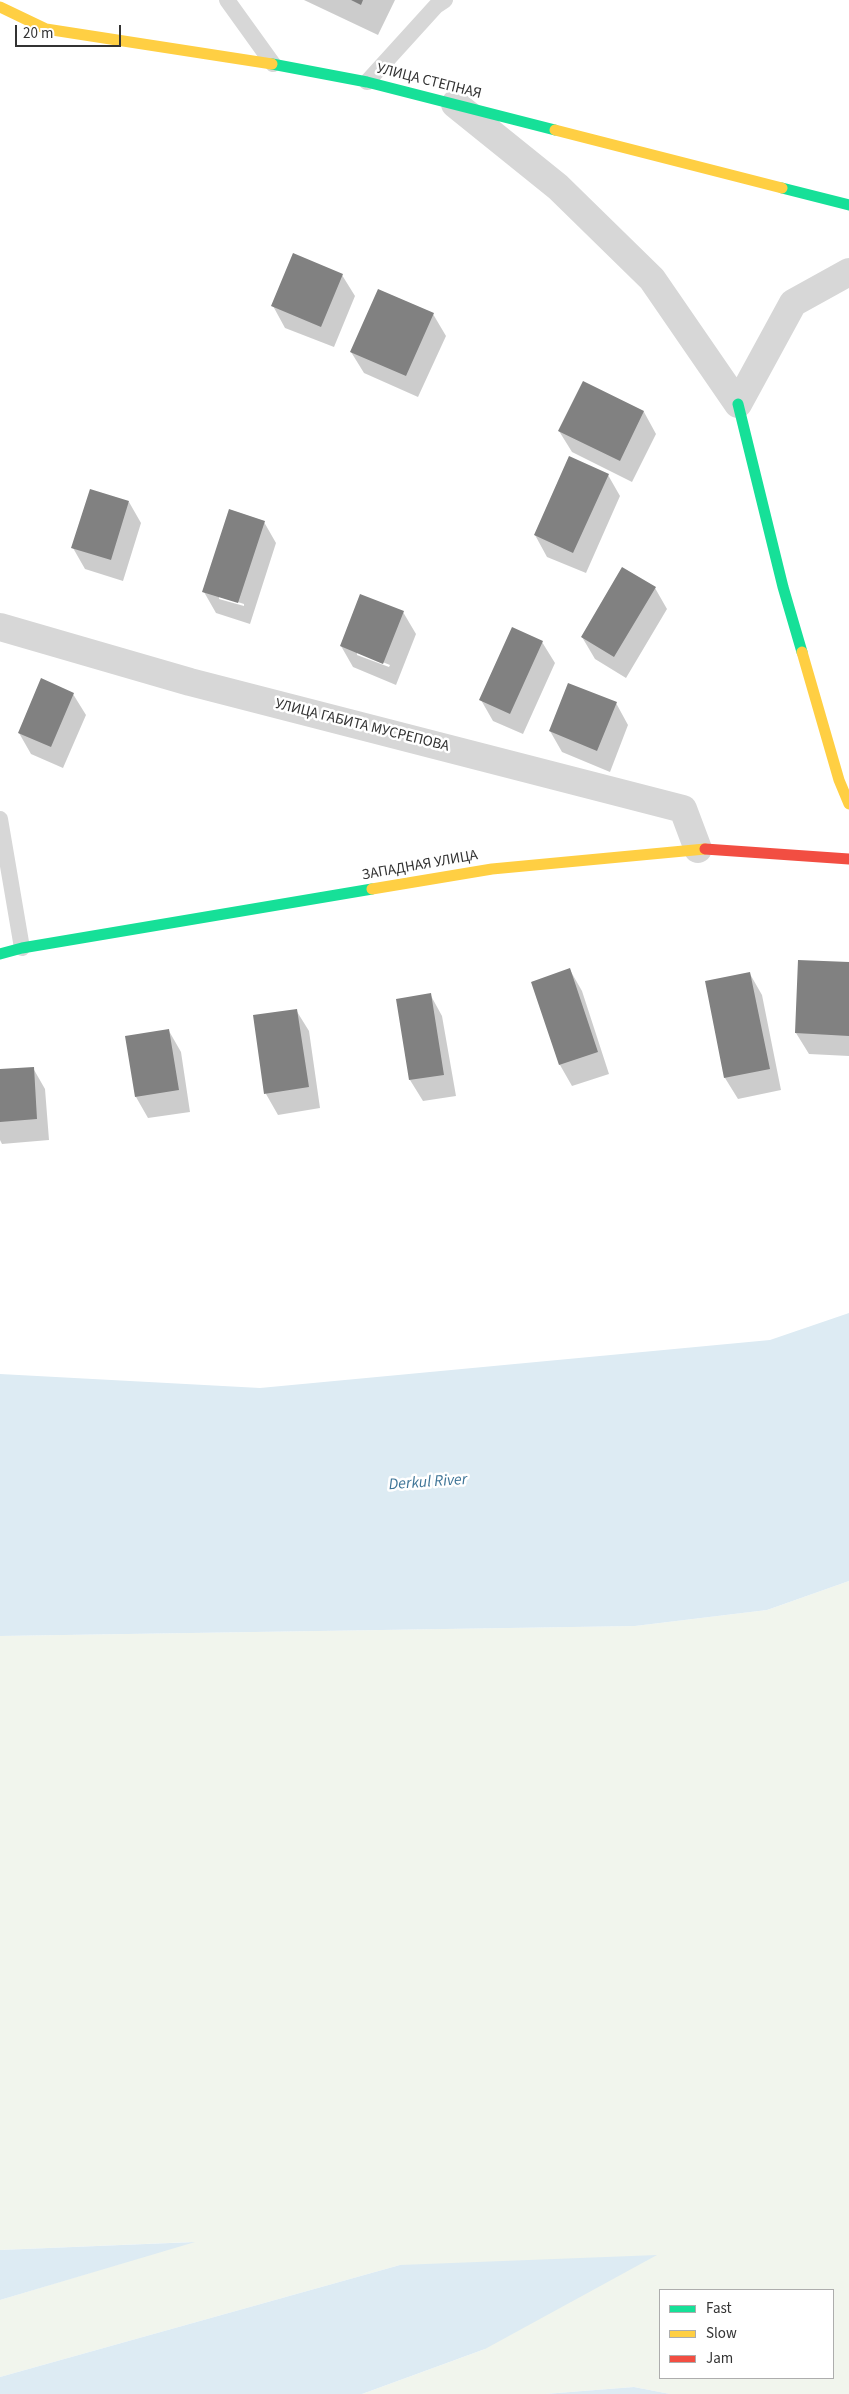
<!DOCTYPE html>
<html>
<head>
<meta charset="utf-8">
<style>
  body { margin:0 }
  #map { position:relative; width:849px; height:2394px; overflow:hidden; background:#fff; font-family:"Source Sans 3",sans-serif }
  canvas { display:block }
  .legend { position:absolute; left:659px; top:2289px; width:175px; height:90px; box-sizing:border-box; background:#fff; border:1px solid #adadad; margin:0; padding:6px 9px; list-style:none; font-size:15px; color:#333 }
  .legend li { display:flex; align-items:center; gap:10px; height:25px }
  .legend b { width:25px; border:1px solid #adadad }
  .scale { position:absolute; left:15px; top:25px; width:106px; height:22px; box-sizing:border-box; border:2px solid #333; border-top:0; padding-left:6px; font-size:15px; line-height:18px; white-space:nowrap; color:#333; -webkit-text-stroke:4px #fff; paint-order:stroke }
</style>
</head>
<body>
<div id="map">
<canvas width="849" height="2394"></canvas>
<ul class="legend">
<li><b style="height:6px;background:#16e098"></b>Fast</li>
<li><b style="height:6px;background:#ffcf43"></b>Slow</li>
<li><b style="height:6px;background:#f24e42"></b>Jam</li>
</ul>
<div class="scale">20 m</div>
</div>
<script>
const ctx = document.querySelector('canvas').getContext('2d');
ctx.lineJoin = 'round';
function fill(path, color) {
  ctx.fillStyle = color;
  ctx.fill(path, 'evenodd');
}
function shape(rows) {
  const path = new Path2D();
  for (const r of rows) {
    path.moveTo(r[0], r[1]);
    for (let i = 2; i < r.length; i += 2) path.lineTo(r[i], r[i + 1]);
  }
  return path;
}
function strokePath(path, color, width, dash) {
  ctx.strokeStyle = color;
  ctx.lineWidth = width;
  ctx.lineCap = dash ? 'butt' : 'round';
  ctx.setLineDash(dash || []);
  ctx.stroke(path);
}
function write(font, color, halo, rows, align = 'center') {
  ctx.font = font + ' "Source Sans 3",sans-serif';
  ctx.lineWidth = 5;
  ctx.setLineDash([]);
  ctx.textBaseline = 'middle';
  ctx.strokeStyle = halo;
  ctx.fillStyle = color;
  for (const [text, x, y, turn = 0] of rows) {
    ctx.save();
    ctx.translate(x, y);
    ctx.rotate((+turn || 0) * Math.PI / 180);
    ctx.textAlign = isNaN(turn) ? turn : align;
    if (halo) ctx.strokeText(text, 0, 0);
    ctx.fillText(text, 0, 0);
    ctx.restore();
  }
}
const green = shape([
  [849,1581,849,2394,670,2394,634,2387,545,2394,362,2394,485,2349,400,2265,0,2377,0,2300,192,2242,0,2250,0,1636,635,1626,767,1610],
  [660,2290,833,2290,833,2378,660,2378]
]);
const water = shape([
  [849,1313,849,1581,767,1610,635,1626,0,1636,0,1374,260,1388,770,1340],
  [195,2242,0,2300,0,2250],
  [657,2255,485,2349,362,2394,0,2394,0,2377,400,2265],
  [634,2387,670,2394,545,2394]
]);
const shadow = shape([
  [304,0,395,0,378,35],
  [342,275,355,296,334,347,285,328,273,306],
  [433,314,446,336,418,397,364,373,351,352],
  [583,383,644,412,656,434,632,482,572,452,559,431],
  [608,475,620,496,586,573,547,557,535,535],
  [129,502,141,523,123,581,85,569,73,548],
  [264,522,276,543,250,624,216,613,204,592],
  [219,596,244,604,244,606,219,599],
  [655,588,667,609,626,678,595,659,582,637],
  [403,612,416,634,396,685,353,667,341,646],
  [357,652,390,665,389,667,357,655],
  [542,642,555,663,523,734,493,721,481,700],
  [73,694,86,715,63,768,31,754,19,733],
  [616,703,628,725,610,772,562,752,550,731],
  [849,963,849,1056,809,1054,796,1033],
  [570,970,582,991,609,1074,572,1086,560,1065,532,982],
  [750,974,762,995,781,1090,738,1099,725,1078,706,982],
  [430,994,442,1016,456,1096,423,1101,410,1080,397,1000],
  [296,1010,309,1031,320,1108,278,1115,266,1094],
  [169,1031,181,1052,190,1112,148,1118,136,1097,127,1037],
  [33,1068,45,1089,49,1140,2,1144,0,1140,0,1070]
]);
const building = shape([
  [351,0,363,0,361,5],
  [293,253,343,274,321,327,271,306],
  [378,289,434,313,406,376,350,352],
  [583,381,644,411,620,461,558,431],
  [569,456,609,474,573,553,534,535],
  [90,489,129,501,111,560,71,548],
  [229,509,265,521,238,603,202,592],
  [622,567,656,587,614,657,581,637],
  [360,594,404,611,383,664,340,646],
  [512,627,543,641,510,714,479,700],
  [41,678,74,693,51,747,18,733],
  [568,683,617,702,597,751,549,731],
  [798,960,849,962,849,1036,795,1033],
  [570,968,598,1052,559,1065,531,982],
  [750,972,770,1069,724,1078,705,981],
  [431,993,444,1075,409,1080,396,999],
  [297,1009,309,1087,264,1094,253,1015],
  [169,1029,179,1090,135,1097,125,1036],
  [34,1067,37,1119,0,1122,0,1069]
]);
const lane = shape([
  [227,0,273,64],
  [367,82,436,6,445,0],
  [0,819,22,948]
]);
const street = shape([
  [455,104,558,187,652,279,738,404,793,303,849,272],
  [0,627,190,682,683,809,698,849]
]);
const fast = shape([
  [272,64,367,82,555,130],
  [782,188,849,205],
  [738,404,783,587,802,652],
  [0,954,22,948,372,889]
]);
const slow = shape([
  [0,7,46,29,272,64],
  [555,130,782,188],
  [802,652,839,780,849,804],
  [372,889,492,869,705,849]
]);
const jam = shape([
  [705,849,849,859]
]);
const streetNames = [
  ["УЛИЦА СТЕПНАЯ",429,82,14],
  ["УЛИЦА ГАБИТА МУСРЕПОВА",362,726,14],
  ["ЗАПАДНАЯ УЛИЦА",420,866,-10]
];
const waterNames = [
  ["Derkul River",428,1483,-4]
];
fill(green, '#f1f5ed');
fill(water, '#ddebf3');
fill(shadow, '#0003');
fill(building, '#818181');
strokePath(lane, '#d7d7d7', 16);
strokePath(street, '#d7d7d7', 28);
strokePath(fast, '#16e098', 11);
strokePath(slow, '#ffcf43', 11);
strokePath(jam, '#f24e42', 11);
write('15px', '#333', '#fff', streetNames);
write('italic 16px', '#3f7597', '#fff', waterNames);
</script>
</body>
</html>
